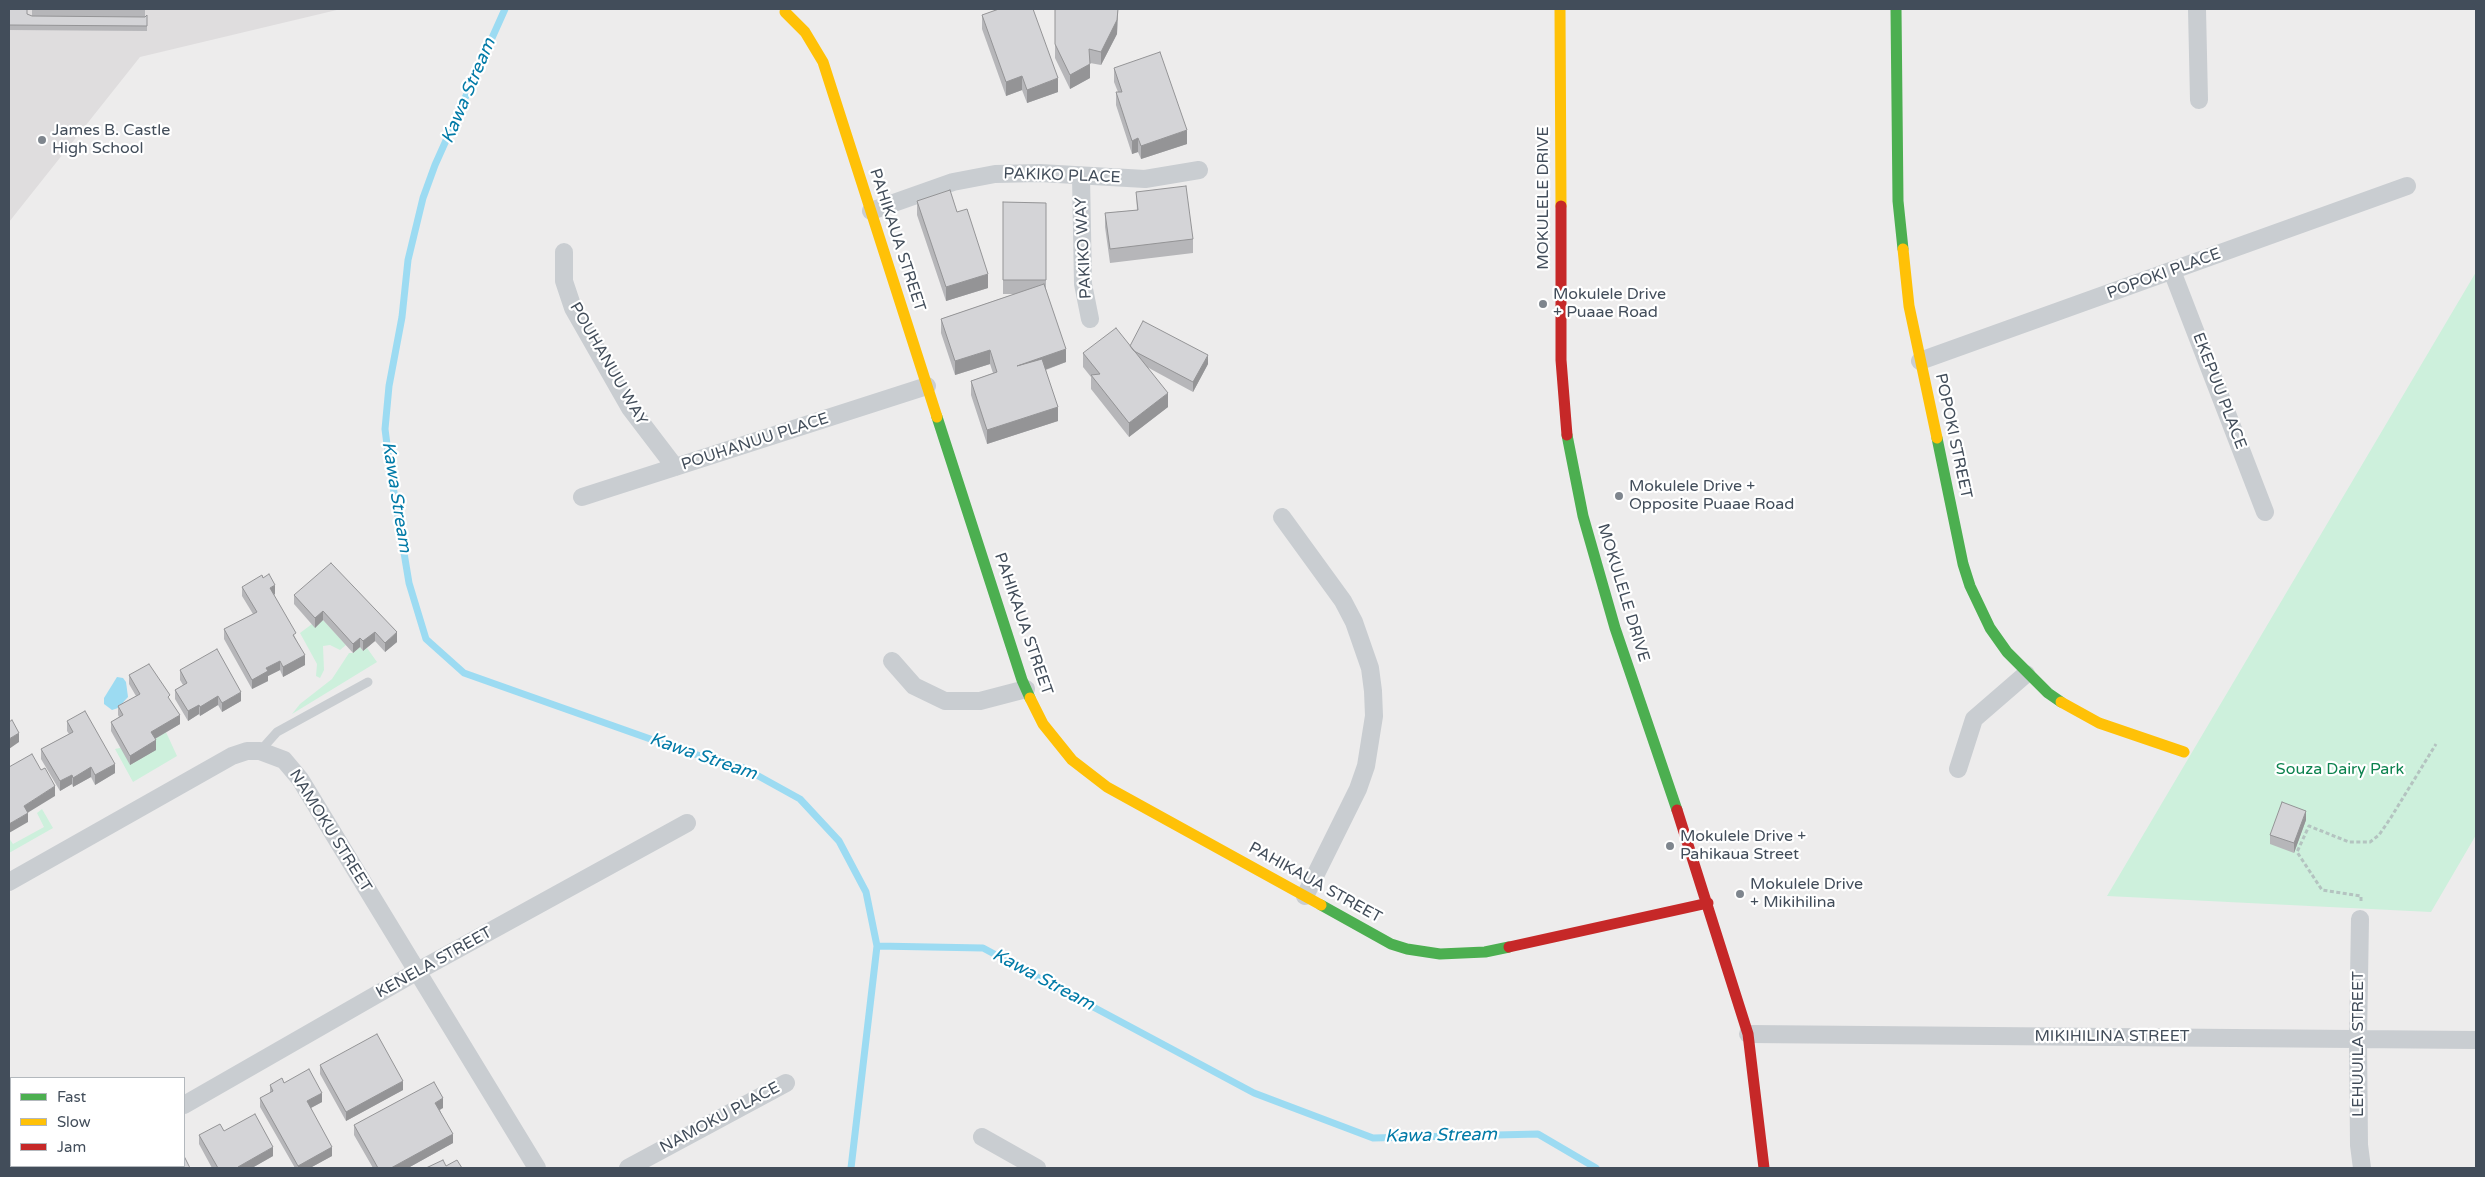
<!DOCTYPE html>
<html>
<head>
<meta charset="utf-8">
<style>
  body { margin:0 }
  #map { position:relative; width:2485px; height:1177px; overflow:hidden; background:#edecec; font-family:"Varela Round",sans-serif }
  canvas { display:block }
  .frame { position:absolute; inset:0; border:10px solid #424d5a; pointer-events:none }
  .legend { position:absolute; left:10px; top:1077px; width:175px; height:90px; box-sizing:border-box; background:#fff; border:1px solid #b3b8bd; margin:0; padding:6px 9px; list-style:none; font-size:15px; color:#424d5a }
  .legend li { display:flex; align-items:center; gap:10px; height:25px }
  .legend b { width:25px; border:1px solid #b3b8bd }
</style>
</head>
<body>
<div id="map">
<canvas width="2485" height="1177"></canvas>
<div class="frame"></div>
<ul class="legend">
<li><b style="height:6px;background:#4caf50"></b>Fast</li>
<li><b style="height:6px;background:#ffc107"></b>Slow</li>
<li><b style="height:6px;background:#c62828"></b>Jam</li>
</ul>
</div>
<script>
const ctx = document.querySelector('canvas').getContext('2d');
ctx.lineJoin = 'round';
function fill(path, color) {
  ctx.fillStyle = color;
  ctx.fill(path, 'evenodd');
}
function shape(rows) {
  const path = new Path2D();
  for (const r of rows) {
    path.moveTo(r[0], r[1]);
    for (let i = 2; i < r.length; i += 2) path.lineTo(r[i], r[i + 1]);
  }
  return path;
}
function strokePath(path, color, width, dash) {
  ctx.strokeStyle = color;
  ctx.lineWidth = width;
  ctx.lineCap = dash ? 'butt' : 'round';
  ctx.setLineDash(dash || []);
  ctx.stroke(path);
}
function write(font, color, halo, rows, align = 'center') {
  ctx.font = font + ' "Varela Round",sans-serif';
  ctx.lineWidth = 4.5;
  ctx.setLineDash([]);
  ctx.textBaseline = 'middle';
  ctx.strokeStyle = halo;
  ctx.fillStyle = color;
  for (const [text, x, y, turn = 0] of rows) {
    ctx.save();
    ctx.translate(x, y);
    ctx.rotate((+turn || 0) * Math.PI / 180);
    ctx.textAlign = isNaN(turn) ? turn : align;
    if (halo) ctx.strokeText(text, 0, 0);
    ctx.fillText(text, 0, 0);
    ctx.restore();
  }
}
const education = shape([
  [9,9,341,9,140,57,9,222]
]);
const green = shape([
  [2476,272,2476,835,2431,912,2107,896],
  [323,620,346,645,340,650,330,645,323,646,324,670,320,678,316,676,317,664,300,633,312,624],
  [360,647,363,651,367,648,377,662,292,714,300,704,332,679,349,653,353,653],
  [166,732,177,756,133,782,115,749,151,741],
  [42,809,53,828,9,853,9,838,13,844,44,827,37,813]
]);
const water = shape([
  [117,677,123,678,126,682,128,697,118,708,112,710,104,704,104,698]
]);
const stream = shape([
  [505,9,435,165,423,198,408,260,402,317,389,386,385,429,390,468,409,583,426,639,464,673,687,752,744,768,800,799,839,841,866,892,877,946,983,948,1254,1093,1373,1138,1538,1134,1596,1168],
  [851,1168,877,946]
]);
const path = shape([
  [2361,901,2361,896,2322,890,2297,852,2309,826,2349,842,2370,842,2379,835,2390,819,2436,744]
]);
const lane = shape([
  [260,751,277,732,368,682]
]);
const street = shape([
  [2197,9,2199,100],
  [1081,176,1083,284,1090,319],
  [871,211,953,182,995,174,1040,173,1145,179,1199,170],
  [564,252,564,281,573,308,630,408,675,467],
  [2172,271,2265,512],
  [1920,361,2407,186],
  [582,497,927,386],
  [1282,517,1343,601,1354,622,1370,668,1373,691,1374,716,1366,766,1358,789,1305,896],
  [892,661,914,686,945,701,980,701,1026,689],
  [1958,769,1974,719,2026,674],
  [9,882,232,756,247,751,260,751,284,760,300,779,537,1168],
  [2360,919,2358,1039,2359,1145,2362,1168],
  [1748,1034,2476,1040],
  [184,1105,416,972,687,823],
  [982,1137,1037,1168],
  [73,1168,78,1166],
  [628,1168,786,1083]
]);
const fast = shape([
  [1896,9,1898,201,1903,249],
  [937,417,1022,680,1030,698],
  [1567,435,1583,516,1615,628,1677,810],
  [1937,438,1963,564,1970,586,1990,628,2007,652,2048,693,2061,702],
  [1321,905,1391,944,1407,949,1440,954,1485,952,1509,947]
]);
const slow = shape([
  [1560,9,1561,206],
  [785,12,805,32,823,62,937,417],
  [1903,249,1909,306,1937,438],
  [1030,698,1043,724,1072,760,1107,787,1321,905],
  [2061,702,2099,723,2184,752]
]);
const jam = shape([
  [1561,206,1561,360,1567,435],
  [1677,810,1748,1034,1764,1168],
  [1509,947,1708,903]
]);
const wall = shape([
  [9,9,27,14,32,16,32,9,145,9,145,17,147,15,147,31,9,30],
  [1055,9,1118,9,1117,34,1101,65,1090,63,1090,78,1070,89,1055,58],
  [982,15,1058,92,1027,103,1022,90,1006,96,982,29],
  [1114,68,1187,144,1141,159,1138,152,1132,154,1116,105,1116,92,1118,92,1114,82],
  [1136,192,1193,239,1193,253,1110,263,1105,227,1105,213,1137,210],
  [917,201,957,212,988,288,946,301,917,215],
  [1003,202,1046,203,1046,289,1066,362,1046,370,1058,421,987,444,971,395,971,381,993,373,990,364,955,375,941,333,941,319,1014,294,1003,294],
  [1130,346,1208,364,1193,392,1147,367,1168,407,1129,437,1091,389,1091,377,1083,367,1083,353],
  [263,578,275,594,274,595,296,639,305,665,283,677,280,670,268,676,268,681,252,689,224,639,224,629,253,614,242,596,242,587],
  [294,595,397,642,385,652,375,641,363,651,360,647,353,653,323,620,315,628,294,604],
  [180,670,241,701,222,712,218,705,200,716,199,714,188,721,175,699,175,690,183,685,180,680],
  [129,675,170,700,180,724,155,739,156,750,130,765,111,731,111,722,119,717,118,715,118,706,136,696,129,684],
  [67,721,115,773,95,785,91,777,73,787,72,784,60,791,41,759,41,749,69,734,67,731],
  [2306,820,2294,853,2270,844,2270,835],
  [320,1065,403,1090,346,1121,320,1074],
  [284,1083,322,1102,311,1108,332,1156,310,1168,295,1168,260,1107,260,1098,270,1093,270,1085],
  [443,1108,440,1110,453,1143,408,1168,373,1168,354,1135,354,1125],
  [224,1131,273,1156,252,1168,212,1168,199,1144,199,1135]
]);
const shadedWall = shape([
  [1118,9,1117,34,1101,65,1101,52],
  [1090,64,1090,78,1070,89,1070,75],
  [1022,76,1022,90,1006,96,1006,82],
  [1058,78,1058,92,1027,103,1027,90],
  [1187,130,1187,144,1141,159,1141,146],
  [1138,138,1138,152,1132,154,1132,141],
  [988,274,988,288,946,301,946,287],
  [1066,349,1066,362,1017,380,1017,366],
  [990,350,990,364,955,375,955,361],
  [1208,355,1208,364,1193,392,1193,382],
  [1168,393,1168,407,1129,437,1129,423],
  [1058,407,1058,421,987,444,987,430],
  [275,585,275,594,270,597,270,588],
  [323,611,323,620,315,628,315,618],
  [375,632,375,641,363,651,363,641],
  [397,632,397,642,385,652,385,643],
  [360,638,360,647,353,653,353,644],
  [305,655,305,665,283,677,283,667],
  [280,661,280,670,268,676,268,681,252,689,252,680,266,668],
  [241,692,241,701,222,712,222,703],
  [218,696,218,705,200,716,200,707],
  [199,705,199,714,188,721,188,711],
  [180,715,180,724,151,741,151,732],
  [19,733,19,742,9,749,9,739],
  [156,740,156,750,130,765,130,756],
  [115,764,115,773,95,785,95,775],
  [91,767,91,777,73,787,73,778],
  [72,775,72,784,60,791,60,781],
  [55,786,55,796,24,815,24,806],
  [2306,811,2306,820,2294,853,2294,843],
  [28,813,28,822,9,833,9,824],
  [403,1081,403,1090,346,1121,346,1112],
  [322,1093,322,1102,307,1110,307,1101],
  [443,1098,443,1108,435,1112,435,1103],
  [453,1134,453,1143,408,1168,391,1168],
  [273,1147,273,1156,252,1168,238,1168,238,1167],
  [332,1147,332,1156,310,1168,298,1168,298,1166]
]);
const building = shape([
  [9,9,27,9,27,14,32,16,145,17,147,15,147,26,9,25,9,9],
  [999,9,1033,9,1058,78,1027,90,1022,76,1006,82,982,15,999,9],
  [1055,9,1118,9,1117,20,1101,52,1089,49,1090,64,1070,75,1055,44,1055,9],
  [1160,52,1187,130,1141,146,1138,138,1132,141,1116,92,1122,92,1114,68,1160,52],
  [1186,186,1193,239,1110,249,1105,213,1138,210,1136,192,1186,186],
  [950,190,957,212,967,209,988,274,946,287,917,201,950,190],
  [1003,202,1046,203,1046,280,1003,280,1003,202],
  [1044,284,1066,349,1017,366,1042,359,1058,407,987,430,971,381,997,372,990,350,955,361,941,319,1044,284],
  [1143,321,1208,355,1193,382,1134,351,1130,346,1143,321],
  [1116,328,1168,393,1129,423,1091,375,1100,374,1083,353,1116,328],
  [331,563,397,632,385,643,375,632,363,641,360,638,353,644,323,611,315,618,294,595,331,563],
  [269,574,275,585,270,588,296,633,293,635,305,655,283,667,280,661,266,668,268,671,252,680,224,629,257,612,242,587,262,575,263,578,269,574],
  [217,649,241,692,222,703,218,696,200,707,199,705,188,711,175,690,187,683,180,670,217,649],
  [149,664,170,695,168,697,180,715,151,732,156,740,130,756,111,722,123,715,118,706,140,694,129,675,149,664],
  [85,711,115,764,95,775,91,767,73,778,72,775,60,781,41,749,73,732,67,721,85,711],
  [12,720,19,733,9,739,9,722,12,720],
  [32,754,41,770,45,768,55,786,24,806,28,813,9,824,9,767,32,754],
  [2282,802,2306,811,2294,843,2270,835,2282,802],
  [377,1034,403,1081,346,1112,320,1065,377,1034],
  [309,1069,322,1093,307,1101,332,1147,298,1166,260,1098,273,1091,270,1085,282,1078,284,1083,309,1069],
  [434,1082,443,1098,435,1103,453,1134,391,1168,378,1168,354,1125,434,1082],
  [255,1114,273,1147,238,1167,238,1168,218,1168,199,1135,220,1124,224,1131,255,1114],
  [184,1156,190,1168,156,1168,161,1166,184,1166,184,1156],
  [443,1160,446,1166,457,1160,462,1168,426,1168,443,1160]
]);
const markers = [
  [42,140,5,"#7e858d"],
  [1543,304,5,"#7e858d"],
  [1619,496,5,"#7e858d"],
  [1670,846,5,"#7e858d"],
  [1740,894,5,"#7e858d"]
];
const poiNames = [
  ["James B. Castle",52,131],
  ["High School",52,149],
  ["Mokulele Drive",1553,295],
  ["+ Puaae Road",1553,313],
  ["Mokulele Drive +",1629,487],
  ["Opposite Puaae Road",1629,505],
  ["Mokulele Drive +",1680,837],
  ["Pahikaua Street",1680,855],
  ["Mokulele Drive",1750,885],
  ["+ Mikihilina",1750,903]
];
const streetNames = [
  ["PAKIKO PLACE",1062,176,2],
  ["MOKULELE DRIVE",1544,198,-90],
  ["PAHIKAUA STREET",897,240,72],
  ["PAKIKO WAY",1084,248,-93],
  ["POPOKI PLACE",2164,274,-20],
  ["POUHANUU WAY",608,364,60],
  ["EKEPUU PLACE",2219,391,69],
  ["POPOKI STREET",1953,436,78],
  ["POUHANUU PLACE",755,442,-18],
  ["MOKULELE DRIVE",1623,593,73],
  ["PAHIKAUA STREET",1023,624,71],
  ["NAMOKU STREET",330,831,58],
  ["PAHIKAUA STREET",1315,883,29],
  ["KENELA STREET",434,963,-29],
  ["MIKIHILINA STREET",2112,1037],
  ["LEHUUILA STREET",2359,1044,-90],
  ["NAMOKU PLACE",720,1118,-28]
];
const parkNames = [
  ["Souza Dairy Park",2340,770]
];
const waterNames = [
  ["Kawa Stream",469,91,-67],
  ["Kawa Stream",396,497,81],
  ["Kawa Stream",703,757,19],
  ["Kawa Stream",1043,980,28],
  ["Kawa Stream",1441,1136,-1]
];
fill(education, '#dfddde');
fill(green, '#cdf0dc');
fill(water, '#9cdbf2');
strokePath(stream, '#9cdbf2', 7);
strokePath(path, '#b4c3c0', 3, [4, 2.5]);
strokePath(lane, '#c9cdd1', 9);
strokePath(street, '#c9cdd1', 18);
strokePath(fast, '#4caf50', 11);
strokePath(slow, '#ffc107', 11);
strokePath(jam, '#c62828', 11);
fill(wall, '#b6b6b9');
fill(shadedWall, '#949496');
fill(building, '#d4d4d7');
strokePath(building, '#949496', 1);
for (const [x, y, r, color] of markers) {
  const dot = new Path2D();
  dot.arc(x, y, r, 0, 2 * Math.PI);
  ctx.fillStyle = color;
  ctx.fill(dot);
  strokePath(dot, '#fff', 2);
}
write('16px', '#424d5a', '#fff', poiNames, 'left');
write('16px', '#424d5a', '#fff', streetNames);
write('16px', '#0c824e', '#fff', parkNames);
write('italic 18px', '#017aa7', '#fff', waterNames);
</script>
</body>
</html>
